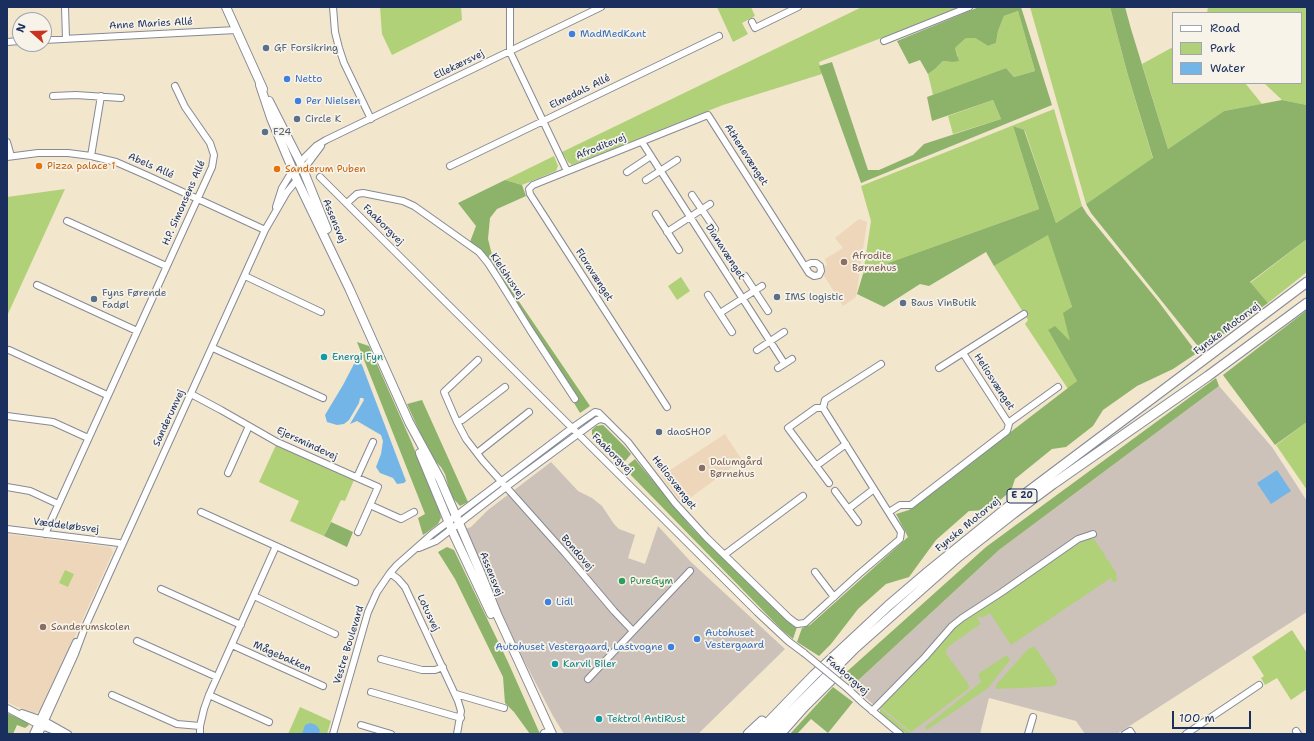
<!DOCTYPE html>
<html>
<head>
<meta charset="utf-8">
<style>
  body { margin:0 }
  #map { position:relative; width:1314px; height:741px; overflow:hidden; background:#f2e6cd; font-family:"Shantell Sans",sans-serif }
  canvas { display:block }
  .frame { position:absolute; inset:0; border:8px solid #1b2f5e; pointer-events:none }
  .legend { position:absolute; left:1172px; top:12px; width:130px; height:72px; box-sizing:border-box; background:#f7f3e8; border:1px solid #9fa5b1; margin:0; padding:5px 7px; list-style:none; font-size:12px; color:#1b2f5e }
  .legend li { display:flex; align-items:center; gap:8px; height:20px }
  .legend b { width:20px; border:1px solid #9fa5b1 }
  .north { position:absolute; left:12px; top:12px; width:40px; height:40px; box-sizing:border-box; background:#f7f3e8; border:1px solid #9fa5b1; border-radius:50%; rotate:290deg; font-size:11px; font-weight:700; line-height:16px; text-align:center; color:#1b2f5e }
  .north::after { content:''; display:block; margin:auto; width:14px; height:18px; background:#c8321e; clip-path:polygon(50% 0,100% 100%,50% 72%,0 100%) }
  .scale { position:absolute; left:1172px; top:711px; width:79px; height:18px; box-sizing:border-box; border:2px solid #1b2f5e; border-top:0; padding-left:5px; font-size:12px; line-height:14px; white-space:nowrap; color:#1b2f5e; -webkit-text-stroke:3px #f7f3e8; paint-order:stroke }
</style>
</head>
<body>
<div id="map">
<canvas width="1314" height="741"></canvas>
<div class="frame"></div>
<ul class="legend">
<li><b style="height:5px;background:#fff"></b>Road</li>
<li><b style="height:11px;background:#b1d179"></b>Park</li>
<li><b style="height:11px;background:#74b5e8"></b>Water</li>
</ul>
<div class="north">N</div>
<div class="scale">100 m</div>
</div>
<script>
const ctx = document.querySelector('canvas').getContext('2d');
ctx.lineJoin = 'round';
function fill(path, color) {
  ctx.fillStyle = color;
  ctx.fill(path, 'evenodd');
}
function shape(rows) {
  const path = new Path2D();
  for (const r of rows) {
    path.moveTo(r[0], r[1]);
    for (let i = 2; i < r.length; i += 2) path.lineTo(r[i], r[i + 1]);
  }
  return path;
}
function strokePath(path, color, width, dash) {
  ctx.strokeStyle = color;
  ctx.lineWidth = width;
  ctx.lineCap = dash ? 'butt' : 'round';
  ctx.setLineDash(dash || []);
  ctx.stroke(path);
}
function write(font, color, halo, rows, align = 'center') {
  ctx.font = font + ' "Shantell Sans",sans-serif';
  ctx.lineWidth = 3.5;
  ctx.setLineDash([]);
  ctx.textBaseline = 'middle';
  ctx.strokeStyle = halo;
  ctx.fillStyle = color;
  for (const [text, x, y, turn = 0] of rows) {
    ctx.save();
    ctx.translate(x, y);
    ctx.rotate((+turn || 0) * Math.PI / 180);
    ctx.textAlign = isNaN(turn) ? turn : align;
    if (halo) ctx.strokeText(text, 0, 0);
    ctx.fillText(text, 0, 0);
    ctx.restore();
  }
}
const built = shape([
  [859,219,867,222,856,297,843,306,823,274,824,266,827,265,825,259,843,248,835,238],
  [725,434,742,460,686,501,681,502,661,476],
  [7,534,110,547,113,552,41,711,32,714,7,702]
]);
const industrial = shape([
  [1219,386,1272,447,1307,501,1307,612,1117,734,1085,734,1076,721,989,698,980,734,907,734,852,686,999,550],
  [551,462,578,491,592,498,602,506,614,524,619,529,635,535,628,558,645,564,658,526,691,562,785,649,698,734,564,734,553,716,520,653,491,589,466,529,471,527,488,510]
]);
const green = shape([
  [380,7,461,7,462,20,392,55,382,34],
  [717,7,751,7,755,16,742,23,748,34,733,42],
  [862,7,962,7,819,62,822,74,723,105,572,165,568,162,562,152],
  [1030,7,1110,7,1127,72,1153,159,1086,204],
  [1208,7,1307,7,1307,105,1282,100,1264,83,1301,83,1301,13,1207,13],
  [1018,11,1035,71,1014,77,1006,68,933,95,928,74,935,69,943,61,952,62,958,56,955,48,966,38,975,38,988,46,996,43,998,31,1004,16],
  [1173,47,1173,83,1245,83,1262,104,1224,111,1168,149,1142,64],
  [993,100,1001,119,953,134,948,116],
  [1054,109,1082,206,1056,223,1025,131,1013,126,1039,209,891,262,863,274,871,221,861,186],
  [554,156,558,166,556,171,522,185,505,180],
  [65,189,7,316,7,197],
  [1049,234,1072,307,1070,342,1048,330,1077,381,1068,389,1025,324,1028,320,994,266],
  [1307,239,1307,272,1268,303,1250,283],
  [681,277,690,291,677,300,668,286],
  [1307,422,1307,490,1276,445],
  [276,445,354,480,345,501,341,500,324,536,290,521,299,501,259,482],
  [1088,539,1094,539,1105,555,1106,559,1108,560,1117,574,1116,576,1117,580,1114,583,1111,578,1011,645,990,613,982,618,980,616,977,618,981,624,979,625,952,644,947,648,946,651,947,655,967,682,969,686,969,688,967,690,911,732,881,707,884,702,919,667,960,623,997,600,1072,547],
  [65,570,74,574,68,587,59,583],
  [1292,630,1307,653,1307,689,1291,700,1277,678,1265,685,1261,678,1264,676,1252,657],
  [1032,647,1034,647,1037,650,1057,680,1057,683,1054,686,1041,687,996,689,996,685,1028,649],
  [1007,655,1010,660,988,688,927,730,925,727,930,723,981,682,978,674],
  [300,707,331,721,327,734,288,734],
  [880,708,909,732,912,734,906,734,880,713]
]);
const forest = shape([
  [979,7,1021,7,1052,105,861,183,819,66,832,62,868,170,879,170,913,155,924,144,1001,119,993,100,932,121,927,97,1006,68,1014,77,1035,71,1018,11,1004,16,998,31,996,43,988,46,975,38,966,38,955,48,959,61,952,62,943,61,935,69,928,74,920,60,909,64,897,41],
  [1110,7,1125,7,1131,29,1168,149,1224,111,1282,100,1307,105,1307,239,1250,282,1268,303,1201,350,1091,213,1086,204,1153,158,1127,72],
  [1013,126,1024,130,1056,223,1082,206,1087,214,1158,301,1197,353,1173,369,1137,386,1103,410,1093,426,1066,447,1052,449,1015,479,1011,491,988,510,969,511,936,540,909,577,886,584,858,609,831,644,819,656,797,642,802,628,810,625,908,537,896,514,909,510,1077,381,1048,330,1055,326,1070,341,1063,313,1072,307,1048,235,994,266,986,252,929,286,920,284,884,307,857,294,863,274,891,262,1039,209],
  [505,180,522,185,526,196,497,209,490,218,488,239,492,255,499,272,590,406,580,413,488,259,470,242,476,226,458,203],
  [1307,310,1307,422,1275,445,1223,375],
  [357,342,369,346,411,441,440,512,441,518,438,524,426,533,423,535,418,518,425,514],
  [1216,378,1219,386,999,550,852,686,842,676,986,547],
  [422,400,468,502,460,506,451,496,445,474,441,467,431,457,407,404],
  [603,425,624,446,631,454,621,466,592,436,592,430,596,426],
  [635,459,692,528,793,626,797,627,793,639,782,630,624,468],
  [331,522,353,532,347,547,324,536],
  [447,547,454,550,508,662,540,734,530,734,514,712,505,703,503,677,455,579,438,552],
  [833,687,853,702,828,733,811,719,797,734,790,734],
  [7,713,27,722,29,725,25,728,17,725,13,734,7,734]
]);
const water = shape([
  [358,361,362,365,406,481,404,483,397,484,393,478,380,473,376,467,381,454,383,441,381,435,357,421,350,424,364,400,363,398,360,398,359,403,349,420,344,424,337,425,327,422,325,415,343,385,355,362],
  [1277,470,1291,491,1271,504,1257,483],
  [310,723,316,725,320,730,319,734,302,734,305,725]
]);
const minor = shape([
  [65,7,66,39],
  [333,7,335,32,339,48,344,63,371,119],
  [510,7,510,52,567,171],
  [752,22,755,28,798,7],
  [44,40,236,30],
  [884,41,969,7],
  [7,42,20,41],
  [53,96,76,95,121,98],
  [7,142,11,156],
  [642,142,784,363],
  [91,156,101,96],
  [7,157,38,153,68,153,91,156,116,162,148,176,265,230],
  [300,162,316,146,326,140,601,7],
  [450,166,719,36],
  [303,170,321,146],
  [627,172,651,156],
  [320,177,757,612,788,641,804,653],
  [646,180,677,160],
  [692,195,715,229],
  [347,203,357,194,363,193,403,201,414,206,431,218,479,252,488,263,499,280,530,330,575,399],
  [276,207,282,188,293,170],
  [656,214,679,250],
  [67,221,166,266],
  [667,232,710,204],
  [245,276,321,312],
  [745,276,768,311],
  [37,285,137,331],
  [708,295,732,332],
  [720,313,762,286],
  [213,348,323,398],
  [9,350,107,395],
  [757,350,784,332],
  [478,360,444,392,457,422,466,439,483,461,565,553,614,611,633,631],
  [778,368,792,359],
  [939,368,1024,314],
  [191,394,221,410,277,442,378,487,358,532],
  [667,407,530,194,529,189,533,185,708,115,809,273,814,276,819,275,821,271,820,266,816,263,811,263,805,266],
  [823,408,816,408,788,428,829,483],
  [823,408,825,400,881,364],
  [7,416,53,422,88,438],
  [457,422,462,420,505,387],
  [1008,423,1058,387],
  [477,453,529,412],
  [816,466,846,444],
  [228,473,249,426],
  [357,477,373,442],
  [7,487,30,491,58,504],
  [835,491,858,522],
  [370,505,401,519,414,512],
  [848,509,874,489],
  [201,512,355,582],
  [889,512,900,505,911,505,1007,431,1009,424,963,353],
  [7,529,119,543,122,545],
  [45,534,212,167,214,155,210,143,185,107,175,86],
  [419,548,436,541,506,487,597,420,601,419,607,421],
  [724,555,803,496],
  [815,572,834,597],
  [390,573,398,579,405,587,458,701,461,711,457,734],
  [161,589,241,625],
  [254,596,335,634],
  [137,641,217,677],
  [232,645,323,686],
  [381,659,422,670,435,670,443,667],
  [588,679,690,571],
  [848,689,863,703,900,734],
  [371,692,461,718],
  [456,694,504,708],
  [112,695,177,724,200,726],
  [209,695,269,722],
  [7,708,37,724,62,734],
  [872,711,925,657,952,626,962,618,1002,592,1078,539,1093,534],
  [22,713,45,721,68,734],
  [361,725,391,734],
  [1296,731,1298,734],
  [33,734,76,642],
  [39,734,75,654,85,627,265,230,272,218,287,192,297,180],
  [200,734,200,726,204,709,209,695,276,546],
  [333,734,368,612,377,592,390,573,397,565,432,534,572,428,595,412,599,413,628,442,675,503,706,537,789,618,797,624,805,623,859,574,900,539,901,532,823,408],
  [1028,734,1033,717],
  [1125,734,1130,731,1132,734],
  [1186,734,1259,685]
]);
const major = shape([
  [226,7,263,89],
  [260,85,271,118,297,180,349,288,409,422,440,479,481,574,497,614,552,734],
  [269,101,300,162,327,229],
  [420,453,454,535,491,614]
]);
const highway = shape([
  [545,734,546,734],
  [748,734,762,721],
  [757,734,814,675,888,606,929,571,1013,503,1307,282],
  [769,734,854,649,958,557,1014,513,1053,484,1208,376,1307,303],
  [780,734,803,708,837,674]
]);
const minorBridge = shape([
  [804,653,848,689]
]);
const markers = [
  [572,34,4,"#3f7fe0"],
  [266,48,4,"#5c6f8a"],
  [287,79,4,"#3f7fe0"],
  [298,101,4,"#3f7fe0"],
  [297,119,4,"#5c6f8a"],
  [265,132,4,"#5c6f8a"],
  [39,166,4,"#e8710a"],
  [277,169,4,"#e8710a"],
  [844,262,4,"#8d6e63"],
  [777,297,4,"#5c6f8a"],
  [94,299,4,"#5c6f8a"],
  [903,303,4,"#5c6f8a"],
  [324,357,4,"#0f9aa8"],
  [659,432,4,"#5c6f8a"],
  [702,468,4,"#8d6e63"],
  [622,581,4,"#2e9e5b"],
  [548,602,4,"#3f7fe0"],
  [43,627,4,"#8d6e63"],
  [697,639,4,"#3f7fe0"],
  [671,647,4,"#3f7fe0"],
  [555,664,4,"#0f9aa8"],
  [599,719,4,"#0f9aa8"]
];
const shields = [
  [1022,496,30]
];
const shieldNames = [
  ["E 20",1022,496]
];
const streetNames = [
  ["Anne Maries Allé",151,24,-3],
  ["Ellekærsvej",459,65,-26],
  ["Elmedals Allé",580,92,-26],
  ["Afroditevej",601,147,-22],
  ["Athenevænget",746,155,57],
  ["Abels Allé",151,166,24],
  ["H.P. Simonsens Allé",184,203,-66],
  ["Assensvej",334,221,68],
  ["Faaborgvej",383,225,45],
  ["Dianavænget",725,252,57],
  ["Floravænget",594,275,57],
  ["Kielshusvej",507,276,56],
  ["Fynske Motorvej",1227,329,-37],
  ["Heliosvænget",994,382,57],
  ["Sanderumvej",169,418,-65],
  ["Ejersmindevej",307,444,25],
  ["Faaborgvej",612,454,45],
  ["Heliosvænget",674,483,52],
  ["Fynske Motorvej",968,525,-39],
  ["Væddeløbsvej",66,526,7],
  ["Bondovej",577,553,49],
  ["Assensvej",491,574,68],
  ["Lotusvej",428,613,65],
  ["Vestre Boulevard",349,645,-73],
  ["Mågebakken",282,657,24],
  ["Faaborgvej",847,676,41]
];
const shopNames = [
  ["MadMedKant",580,34],
  ["Netto",295,79],
  ["Per Nielsen",306,101],
  ["Lidl",556,602],
  ["Autohuset",705,633],
  ["Vestergaard",705,645],
  ["Autohuset Vestergaard, Lastvogne",663,647,"right"]
];
const serviceNames = [
  ["GF Forsikring",274,48],
  ["Circle K",305,119],
  ["F24",273,132],
  ["Fyns Førende",102,293],
  ["Fadøl",102,305],
  ["IMS logistic",785,297],
  ["Baus VinButik",911,303],
  ["daoSHOP",667,432]
];
const foodNames = [
  ["Pizza palace 1",47,166],
  ["Sanderum Puben",285,169]
];
const educationNames = [
  ["Afrodite",852,256],
  ["Børnehus",852,268],
  ["Dalumgård",710,462],
  ["Børnehus",710,474],
  ["Sanderumskolen",51,627]
];
const cultureNames = [
  ["Energi Fyn",332,357],
  ["Karvil Biler",563,664],
  ["Tektrol AntiRust",607,719]
];
const leisureNames = [
  ["PureGym",630,581]
];
fill(built, '#eed6bb');
fill(industrial, '#ccc2b9');
fill(green, '#b1d179');
fill(forest, '#8cb369');
fill(water, '#74b5e8');
strokePath(minor, '#868a96', 8);
strokePath(major, '#868a96', 10);
strokePath(highway, '#868a96', 11);
strokePath(minor, '#fff', 6);
strokePath(major, '#fff', 8);
strokePath(highway, '#fff', 9);
strokePath(minorBridge, '#868a96', 8, []);
strokePath(minorBridge, '#fff', 6);
for (const [x, y, r, color] of markers) {
  const dot = new Path2D();
  dot.arc(x, y, r, 0, 2 * Math.PI);
  ctx.fillStyle = color;
  ctx.fill(dot);
  strokePath(dot, '#f7f3e8', 1.5);
}
for (const [x, y, w] of shields) {
  const box = new Path2D();
  box.roundRect(x - w / 2, y - 7, w, 14, 3);
  ctx.fillStyle = '#f7f3e8';
  ctx.fill(box);
  strokePath(box, '#1b2f5e', 1);
}
write('bold 9px', '#1b2f5e', null, shieldNames);
write('10px', '#1b2f5e', '#f7f3e8', streetNames);
write('10px', '#366cbe', '#f7f3e8', shopNames, 'left');
write('10px', '#4e5e75', '#f7f3e8', serviceNames, 'left');
write('10px', '#c56008', '#f7f3e8', foodNames, 'left');
write('10px', '#785e54', '#f7f3e8', educationNames, 'left');
write('10px', '#0d838f', '#f7f3e8', cultureNames, 'left');
write('10px', '#27864d', '#f7f3e8', leisureNames, 'left');
</script>
</body>
</html>
